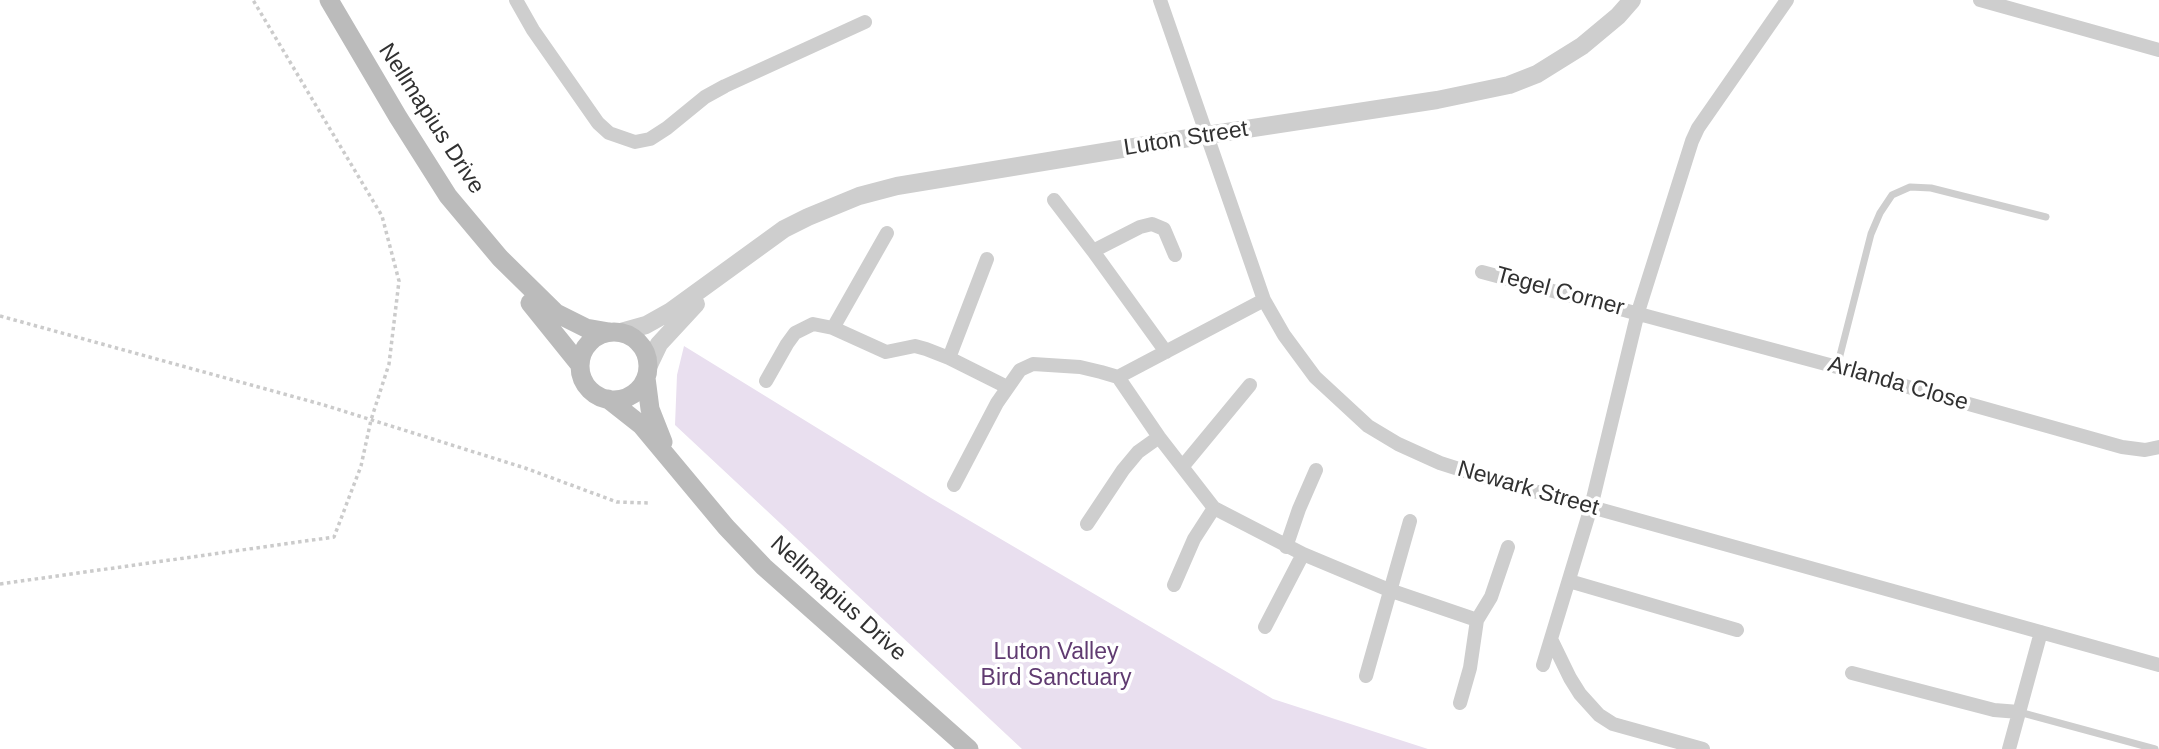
<!DOCTYPE html>
<html>
<head>
<meta charset="utf-8">
<style>
  body { margin:0 }
  canvas { display:block; background:#fff }
</style>
</head>
<body>
<canvas width="2159" height="749"></canvas>
<script>
const ctx = document.querySelector('canvas').getContext('2d');
ctx.lineJoin = 'round';
function fill(path, color) {
  ctx.fillStyle = color;
  ctx.fill(path, 'evenodd');
}
function shape(rows) {
  const path = new Path2D();
  for (const r of rows) {
    if (r.length === 3) {
      path.moveTo(r[0] + r[2], r[1]);
      path.arc(r[0], r[1], r[2], 0, 2 * Math.PI);
      continue;
    }
    path.moveTo(r[0], r[1]);
    for (let i = 2; i < r.length; i += 2) path.lineTo(r[i], r[i + 1]);
  }
  return path;
}
function strokePath(path, color, width, dash) {
  ctx.strokeStyle = color;
  ctx.lineWidth = width;
  ctx.lineCap = dash ? 'butt' : 'round';
  ctx.setLineDash(dash || []);
  ctx.stroke(path);
}
function write(font, color, halo, rows, align = 'center') {
  ctx.font = font + ' Helvetica,sans-serif';
  ctx.lineWidth = 7;
  ctx.setLineDash([]);
  ctx.textBaseline = 'middle';
  ctx.strokeStyle = halo;
  ctx.fillStyle = color;
  for (const [text, x, y, turn = 0] of rows) {
    ctx.save();
    ctx.translate(x, y);
    ctx.rotate((+turn || 0) * Math.PI / 180);
    ctx.textAlign = isNaN(turn) ? turn : align;
    if (halo) ctx.strokeText(text, 0, 0);
    ctx.fillText(text, 0, 0);
    ctx.restore();
  }
}
const green = shape([
  [684,346,931,498,1273,699,1428,749,1022,749,675,425,677,375]
]);
const path = shape([
  [0,316,324,405,525,468,617,502,649,503],
  [0,584,334,537,361,466,371,420,389,364,399,281,382,216,253,0]
]);
const service = shape([
  [1837,367,1871,234,1880,213,1892,195,1910,187,1931,188,2046,217],
  [2019,712,2155,749]
]);
const minor = shape([
  [516,0,533,30,598,123,609,133,635,142,650,139,667,128,705,97,725,86,865,22],
  [1160,0,1264,300,1284,335,1315,377,1368,426,1398,444,1440,463,1487,478,2159,665],
  [1980,0,2159,50],
  [1054,200,1093,251,1166,352],
  [1093,251,1140,227,1152,224,1164,229,1175,255],
  [1482,272,1837,367,2122,447,2145,450,2159,447],
  [833,328,887,233],
  [949,358,987,259],
  [1118,377,1264,300],
  [766,381,787,344,795,333,813,324,833,328,886,352,915,346,926,349,949,358,1007,387],
  [1183,466,1250,385],
  [954,485,997,403,1020,370,1033,364,1080,367,1101,372,1118,377,1159,437,1214,508,1303,554,1389,590,1477,620],
  [1087,524,1123,470,1138,452,1159,437],
  [1286,547,1299,509,1316,470],
  [1569,581,1737,630],
  [1174,585,1194,539,1214,508],
  [1265,627,1303,554],
  [1551,639,1570,678,1580,694,1599,715,1613,724,1703,749],
  [1543,665,1591,507,1638,312,1692,141,1698,128,1787,0],
  [1852,673,1994,710,2019,712],
  [1366,676,1410,521],
  [1460,703,1470,668,1477,620,1491,597,1508,547],
  [2009,749,2041,632]
]);
const tertiary = shape([
  [621,332,646,325,671,311,784,229,808,217,859,196,897,186,1207,135,1437,100,1509,85,1537,74,1582,46,1618,16,1632,0],
  [648,367,659,344,696,304]
]);
const secondary = shape([
  [329,0,398,117,448,196,500,258,556,313,586,328,609,332],
  [530,303,580,365],
  [614,366,34],
  [646,378,650,409,663,442],
  [608,399,641,425,726,527,764,567,969,749]
]);
const streetNames = [
  ["Nellmapius Drive",431,119,57],
  ["Luton Street",1186,139,-9],
  ["Tegel Corner",1560,292,15],
  ["Arlanda Close",1898,384,16],
  ["Newark Street",1528,489,16],
  ["Nellmapius Drive",838,599,42]
];
const parkNames = [
  ["Luton Valley",1056,653],
  ["Bird Sanctuary",1056,679]
];
fill(green, '#e9dfef');
strokePath(path, '#cbcbcb', 3.5, [3.5, 3.5]);
strokePath(service, '#cecece', 7);
strokePath(minor, '#cecece', 14);
strokePath(tertiary, '#cecece', 18);
strokePath(secondary, '#bbb', 19);
write('23px', '#313131', '#fff', streetNames);
write('23px', '#603b71', '#fff', parkNames);
</script>
</body>
</html>
